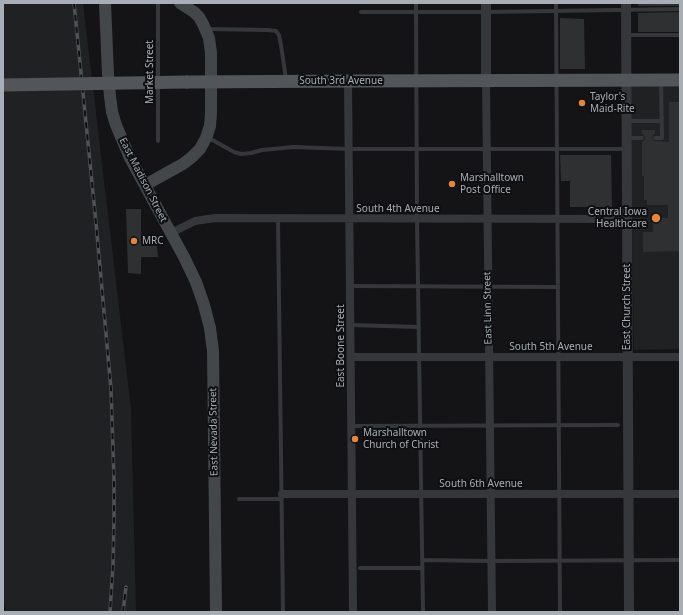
<!DOCTYPE html>
<html>
<head>
<meta charset="utf-8">
<style>
  body { margin:0 }
  #map { position:relative; width:683px; height:615px; overflow:hidden; background:#141416; font-family:"Noto Sans",sans-serif }
  canvas { display:block }
  .frame { position:absolute; inset:0; border:4px solid #a7aeb5; pointer-events:none }
</style>
</head>
<body>
<div id="map">
<canvas width="683" height="615"></canvas>
<div class="frame"></div>
</div>
<script>
const ctx = document.querySelector('canvas').getContext('2d');
ctx.lineJoin = 'round';
function fill(path, color) {
  ctx.fillStyle = color;
  ctx.fill(path, 'evenodd');
}
function shape(rows) {
  const path = new Path2D();
  for (const r of rows) {
    path.moveTo(r[0], r[1]);
    for (let i = 2; i < r.length; i += 2) path.lineTo(r[i], r[i + 1]);
  }
  return path;
}
function strokePath(path, color, width, dash) {
  ctx.strokeStyle = color;
  ctx.lineWidth = width;
  ctx.lineCap = dash ? 'butt' : 'round';
  ctx.setLineDash(dash || []);
  ctx.stroke(path);
}
function write(font, color, halo, rows, align = 'center') {
  ctx.font = font + ' "Noto Sans",sans-serif';
  ctx.lineWidth = 4;
  ctx.setLineDash([]);
  ctx.textBaseline = 'middle';
  ctx.strokeStyle = halo;
  ctx.fillStyle = color;
  for (const [text, x, y, turn = 0] of rows) {
    ctx.save();
    ctx.translate(x, y);
    ctx.rotate((+turn || 0) * Math.PI / 180);
    ctx.textAlign = isNaN(turn) ? turn : align;
    if (halo) ctx.strokeText(text, 0, 0);
    ctx.fillText(text, 0, 0);
    ctx.restore();
  }
}
const built = shape([
  [3,3,83,3,131,409,136,612,6,612,3,600],
  [630,86,680,87,680,349,634,350]
]);
const building = shape([
  [638,3,680,3,680,6,638,6],
  [680,12,680,32,638,32,638,13],
  [560,18,584,19,585,69,560,69],
  [669,102,680,102,680,251,643,252,643,232,653,232,653,218,668,218,668,205,647,205,647,200,644,200,644,176,642,176,642,142,645,140,645,138,644,135,642,134,642,130,655,130,655,134,653,135,652,138,654,141,669,142],
  [560,155,611,155,612,207,570,207,570,181,561,181],
  [126,209,141,209,141,245,157,244,158,257,141,257,141,274,128,273]
]);
const service = shape([
  [158,3,158,141],
  [416,3,417,219,423,612],
  [556,3,560,612],
  [361,12,486,12,680,9],
  [208,29,267,30,276,31,279,35,281,45,286,79],
  [626,35,680,35],
  [628,121,661,121],
  [207,137,234,152,241,154,251,153,262,150,294,147,349,149,626,149],
  [626,138,642,138],
  [655,138,662,138,661,82],
  [278,219,283,612],
  [350,286,558,287],
  [351,325,419,327],
  [351,426,618,425],
  [239,499,282,499],
  [422,560,491,561,680,560],
  [360,568,422,568]
]);
const minor = shape([
  [486,80,492,612],
  [348,81,353,612],
  [171,233,195,221,215,218,627,219],
  [351,357,680,357],
  [282,494,680,494]
]);
const tertiary = shape([
  [626,3,629,612],
  [486,80,486,3]
]);
const secondary = shape([
  [105,3,108,74,110,96,112,112,116,125,130,158,184,257,196,282,204,305,210,328,213,351,216,612],
  [145,185,183,164,192,157,200,149,206,138,210,126,211,113,211,53,209,38,203,24,199,17,194,12,180,3]
]);
const primary = shape([
  [187,82,356,81,680,80]
]);
const rail = shape([
  [74,3,96,223,111,389,114,481,114,518,113,565,110,612],
  [123,612,126,587]
]);
const primaryBridge = shape([
  [3,85,187,82]
]);
const markers = [
  [582,103,4,"#e4853d"],
  [452,184,4,"#e4853d"],
  [656,218,5,"#e4853d"],
  [134,241,4,"#e4853d"],
  [355,439,4,"#e4853d"]
];
const streetNames = [
  ["Market Street",150,72,-90],
  ["South 3rd Avenue",341,81],
  ["East Madison Street",143,180,63],
  ["South 4th Avenue",398,209],
  ["East Church Street",627,307,-90],
  ["East Linn Street",488,308,-91],
  ["East Boone Street",341,346,-90],
  ["South 5th Avenue",551,347],
  ["East Nevada Street",214,432,-91],
  ["South 6th Avenue",481,484]
];
const poiNames = [
  ["Taylor's",590,97],
  ["Maid-Rite",590,109],
  ["Marshalltown",460,178],
  ["Post Office",460,190],
  ["Central Iowa",647,212,"right"],
  ["Healthcare",647,224,"right"],
  ["MRC",142,241],
  ["Marshalltown",363,433],
  ["Church of Christ",363,445]
];
fill(built, '#202123');
fill(building, '#2f3032');
strokePath(service, '#35373a', 4);
strokePath(minor, '#35373a', 8);
strokePath(tertiary, '#35373a', 10);
strokePath(secondary, '#43474a', 12);
strokePath(primary, '#525559', 13);
strokePath(rail, '#4e5255', 3.5);
strokePath(rail, '#0f0f11', 2, [6]);
strokePath(primaryBridge, '#525559', 13);
for (const [x, y, r, color] of markers) {
  const dot = new Path2D();
  dot.arc(x, y, r, 0, 2 * Math.PI);
  ctx.fillStyle = color;
  ctx.fill(dot);
  strokePath(dot, '#0f0f11', 1.5);
}
write('10px', '#a7aeb5', '#0f0f11', streetNames);
write('10px', '#a7aeb5', '#0f0f11', poiNames, 'left');
</script>
</body>
</html>
